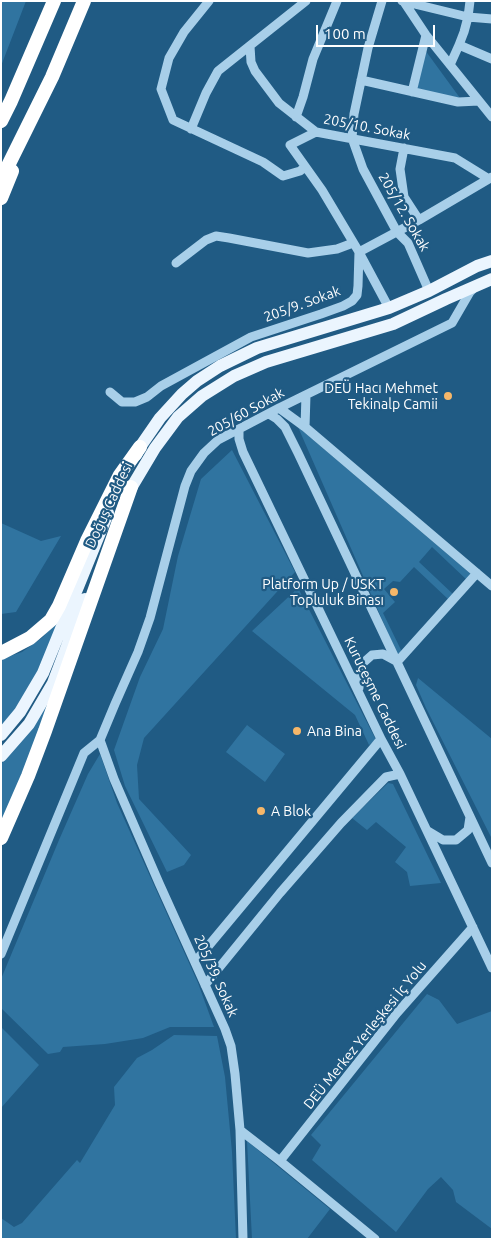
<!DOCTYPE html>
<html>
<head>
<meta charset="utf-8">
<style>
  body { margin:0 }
  #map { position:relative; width:493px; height:1240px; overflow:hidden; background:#205b84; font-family:Ubuntu,sans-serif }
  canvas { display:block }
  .frame { position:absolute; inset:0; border:2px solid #fff; pointer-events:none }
  .scale { position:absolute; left:316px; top:25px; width:119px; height:22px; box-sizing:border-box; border:2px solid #fff; border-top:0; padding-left:6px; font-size:15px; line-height:18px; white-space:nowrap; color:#fff; -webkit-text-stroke:4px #205b84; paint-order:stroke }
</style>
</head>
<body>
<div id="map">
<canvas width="493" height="1240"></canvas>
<div class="frame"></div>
<div class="scale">100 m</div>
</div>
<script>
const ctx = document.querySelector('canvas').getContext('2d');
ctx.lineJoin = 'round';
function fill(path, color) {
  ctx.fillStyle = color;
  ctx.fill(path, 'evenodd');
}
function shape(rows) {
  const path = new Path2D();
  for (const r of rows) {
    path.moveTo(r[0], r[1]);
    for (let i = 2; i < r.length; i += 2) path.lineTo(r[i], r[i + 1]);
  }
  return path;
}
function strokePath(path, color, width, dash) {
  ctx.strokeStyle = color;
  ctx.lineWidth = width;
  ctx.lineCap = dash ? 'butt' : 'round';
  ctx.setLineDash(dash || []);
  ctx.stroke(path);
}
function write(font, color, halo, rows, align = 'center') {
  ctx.font = font + ' Ubuntu,sans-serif';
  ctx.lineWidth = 4.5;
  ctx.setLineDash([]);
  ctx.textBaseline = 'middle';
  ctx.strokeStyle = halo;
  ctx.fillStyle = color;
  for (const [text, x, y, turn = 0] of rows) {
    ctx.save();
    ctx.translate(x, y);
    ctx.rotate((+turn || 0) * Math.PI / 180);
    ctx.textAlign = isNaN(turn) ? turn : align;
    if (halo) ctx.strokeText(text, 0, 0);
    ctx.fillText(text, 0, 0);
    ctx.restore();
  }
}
const green = shape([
  [1,1,26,1,1,66],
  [425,50,460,98,415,89],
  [298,427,472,575,467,580,432,547,419,562,454,595,449,600,414,567,400,582,393,581,384,589,395,602,383,613,402,652,398,656],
  [232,450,295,572,144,738,137,765,139,799,191,855,184,865,167,872,125,786,114,750,140,677,163,629,178,556,201,479],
  [1,523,41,541,61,536,16,612,1,614],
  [298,588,376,740,369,745,355,715,252,631],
  [62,614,26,699,1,727,1,659,22,652,43,637],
  [418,678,492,739,492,839,426,708,416,685],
  [56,686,1,830,1,764,29,731],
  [247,725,285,754,265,782,226,752],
  [100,754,117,803,198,983,214,1027,170,1027,143,1038,105,1044,63,1047,60,1052,48,1054,1,1008,1,979,59,840,88,774],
  [388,783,393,784,441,883,410,886,407,872,395,862,406,847,376,822,367,830,352,818],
  [427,994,439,1000,457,1024,492,1011,492,1229,456,1202,453,1190,441,1177,428,1189,396,1232,312,1160,321,1145,311,1135],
  [1,1027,39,1065,1,1108],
  [174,1035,217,1036,225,1077,232,1152,236,1239,1,1239,1,1218,14,1227,22,1223,77,1160,80,1163,115,1105,114,1087,137,1058,152,1050],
  [247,1141,330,1209,307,1239,252,1239]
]);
const minor = shape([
  [209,1,184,32,169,58,161,89,173,120,263,162,283,176,300,171,305,167],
  [382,1,368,48,354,114,352,138,363,169,397,232,408,243,429,291],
  [402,1,468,17,492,19],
  [404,2,426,35,492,117],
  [459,45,492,59],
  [250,46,251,62,255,71,279,103,316,132,455,158,489,179],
  [450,65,459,45,464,32,468,17,470,1],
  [361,80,458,102,479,101],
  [412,92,426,35],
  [296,117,303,97,313,59,337,1],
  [191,129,206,93,218,71,306,1],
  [316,132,290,145,322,190,359,252,389,308],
  [404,148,400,169,404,197,419,220],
  [176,263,206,240,216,236,229,238,308,253,337,249,353,243],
  [110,392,122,402,135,402,147,397,161,386,251,337,321,314,343,306,352,301,357,295,358,286,359,252,419,220,492,177],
  [279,408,305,427,492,586],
  [269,414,277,419,285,427,298,453,492,863],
  [305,427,306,395],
  [239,430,239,439,243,452,381,739,400,774,492,968],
  [397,662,477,573],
  [359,688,359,674,363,663,372,655,383,654,396,661],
  [100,740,114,779,159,883,225,1029,231,1046,235,1074,240,1130,243,1239],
  [428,831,443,840,456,840,468,830,470,817],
  [1,954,84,753,100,740,115,704,138,652,150,618,185,486,191,471,204,453,218,440,279,408,452,323,470,292,474,288],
  [195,962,381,739],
  [205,985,280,893,341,823,386,777,400,774],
  [240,1130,280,1161,375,1239],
  [280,1161,397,1013,473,927]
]);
const major = shape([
  [136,455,140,447,160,418,182,394,197,381,220,366,257,348,389,308,429,291,477,266,492,261],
  [127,495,155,448,178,417,202,396,234,376,266,362,393,324,446,299,492,279],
  [1,735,20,712,43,673,108,513],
  [1,756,29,724,53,683,85,599]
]);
const highway = shape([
  [1,121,11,101,54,1],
  [1,180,52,77,84,1],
  [1,198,12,171],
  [1,653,30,638,51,620,59,606,87,541,120,475,140,447],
  [1,838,28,776,45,731,131,487]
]);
const markers = [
  [448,396,5,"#f6b769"],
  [394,592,5,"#f6b769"],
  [297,731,5,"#f6b769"],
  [261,811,5,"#f6b769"]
];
const streetNames = [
  ["205/10. Sokak",367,127,11],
  ["205/12. Sokak",404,212,60],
  ["205/9. Sokak",302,304,-20],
  ["205/60 Sokak",246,412,-29],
  ["Doğuş Caddesi",109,505,-65],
  ["Kuruçeşme Caddesi",375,693,64],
  ["205/39. Sokak",216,976,66],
  ["DEÜ Merkez Yerleşkesi İç Yolu",365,1035,-51]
];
const poiNames = [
  ["DEÜ Hacı Mehmet",438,388],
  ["Tekinalp Camii",438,404],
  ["Platform Up / USKT",384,584],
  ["Topluluk Binası",384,600],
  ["Ana Bina",307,731,"left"],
  ["A Blok",271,811,"left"]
];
fill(green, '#3074a0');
strokePath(minor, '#a8cfe9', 9);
strokePath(major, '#ebf5fe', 12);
strokePath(highway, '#fff', 14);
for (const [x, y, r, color] of markers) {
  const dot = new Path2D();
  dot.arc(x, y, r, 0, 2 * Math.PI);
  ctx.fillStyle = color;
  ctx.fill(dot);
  strokePath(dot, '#205b84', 2);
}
write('14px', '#fff', '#205b84', streetNames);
write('14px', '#fff', '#205b84', poiNames, 'right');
</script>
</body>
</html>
